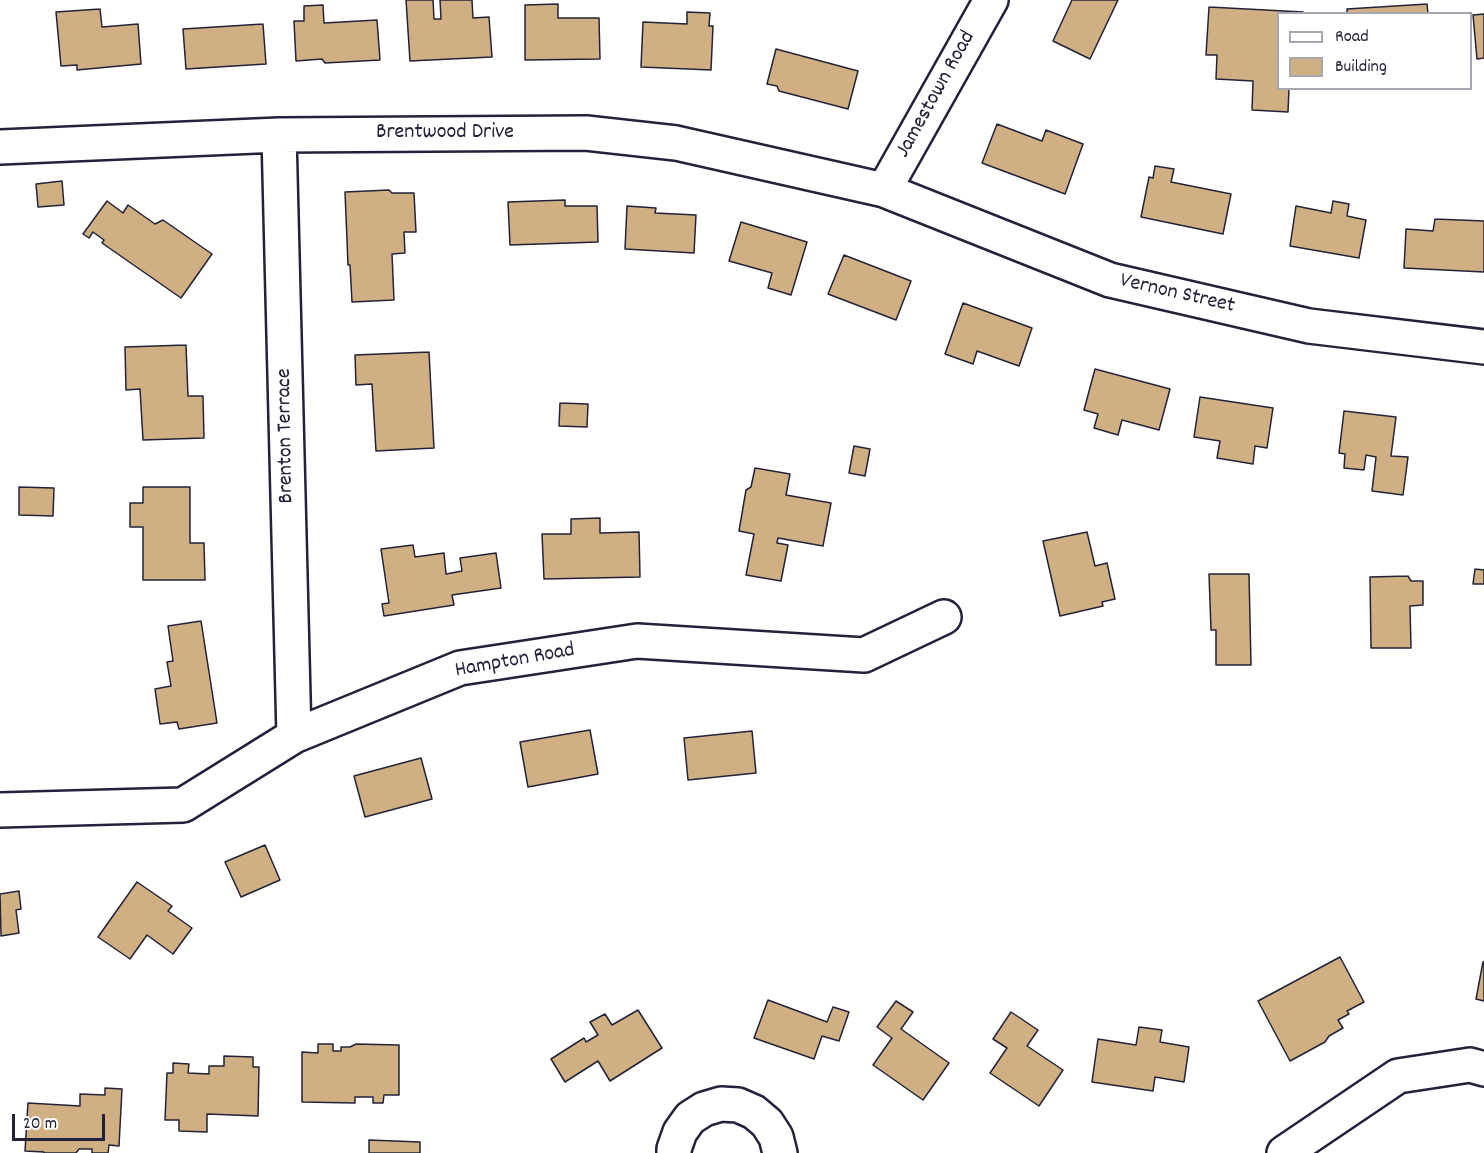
<!DOCTYPE html>
<html>
<head>
<meta charset="utf-8">
<style>
  body { margin:0 }
  #map { position:relative; width:1484px; height:1153px; overflow:hidden; background:#fff; font-family:Dekko,sans-serif }
  canvas { display:block }
  .legend { position:absolute; left:1277px; top:12px; width:195px; height:78px; box-sizing:border-box; background:#fff; border:2px solid #a7a7b1; margin:0; padding:8px 10px; list-style:none; font-size:18px; color:#22223b }
  .legend li { display:flex; align-items:center; gap:12px; height:30px }
  .legend b { width:30px; border:2px solid #a7a7b1 }
  .scale { position:absolute; left:12px; top:1114px; width:93px; height:27px; box-sizing:border-box; border:3px solid #22223b; border-top:0; padding-left:8px; font-size:18px; line-height:21px; white-space:nowrap; color:#22223b; -webkit-text-stroke:4px #fff; paint-order:stroke }
</style>
</head>
<body>
<div id="map">
<canvas width="1484" height="1153"></canvas>
<ul class="legend">
<li><b style="height:8px;background:#fff"></b>Road</li>
<li><b style="height:16px;background:#d0b083"></b>Building</li>
</ul>
<div class="scale">20 m</div>
</div>
<script>
const ctx = document.querySelector('canvas').getContext('2d');
ctx.lineJoin = 'round';
function fill(path, color) {
  ctx.fillStyle = color;
  ctx.fill(path, 'evenodd');
}
function shape(rows) {
  const path = new Path2D();
  for (const r of rows) {
    path.moveTo(r[0], r[1]);
    for (let i = 2; i < r.length; i += 2) path.lineTo(r[i], r[i + 1]);
  }
  return path;
}
function strokePath(path, color, width, dash) {
  ctx.strokeStyle = color;
  ctx.lineWidth = width;
  ctx.lineCap = dash ? 'butt' : 'round';
  ctx.setLineDash(dash || []);
  ctx.stroke(path);
}
function write(font, color, halo, rows, align = 'center') {
  ctx.font = font + ' Dekko,sans-serif';
  ctx.lineWidth = 4.5;
  ctx.setLineDash([]);
  ctx.textBaseline = 'middle';
  ctx.strokeStyle = halo;
  ctx.fillStyle = color;
  for (const [text, x, y, turn = 0] of rows) {
    ctx.save();
    ctx.translate(x, y);
    ctx.rotate((+turn || 0) * Math.PI / 180);
    ctx.textAlign = isNaN(turn) ? turn : align;
    if (halo) ctx.strokeText(text, 0, 0);
    ctx.fillText(text, 0, 0);
    ctx.restore();
  }
}
const building = shape([
  [406,0,433,0,434,19,441,19,440,0,472,0,473,18,489,17,492,57,410,61,406,0],
  [1072,0,1118,0,1090,59,1053,41,1072,0],
  [558,4,558,18,599,18,600,59,525,60,525,5,558,4],
  [1427,4,1428,14,1347,14,1347,9,1427,4],
  [323,5,324,23,377,20,380,60,325,63,322,59,296,61,294,21,304,21,304,6,323,5],
  [1209,7,1303,12,1303,14,1278,14,1278,88,1289,88,1288,112,1252,110,1253,81,1216,79,1217,55,1206,55,1209,7],
  [100,9,102,27,138,24,141,64,77,70,77,65,61,66,56,12,100,9],
  [687,12,710,13,709,26,713,26,711,70,641,67,643,22,687,24,687,12],
  [1484,14,1484,58,1477,59,1473,15,1484,14],
  [263,24,266,64,186,69,183,29,263,24],
  [776,49,858,71,848,109,779,91,777,86,767,84,776,49],
  [997,124,1042,141,1046,130,1083,144,1065,194,982,163,997,124],
  [1155,166,1174,169,1171,182,1231,194,1223,234,1141,217,1149,177,1153,178,1155,166],
  [62,181,64,205,38,207,36,184,62,181],
  [389,190,392,193,414,193,416,232,404,232,405,253,392,254,394,300,352,302,350,265,348,265,345,192,389,190],
  [565,200,565,206,597,206,598,242,510,245,508,202,565,200],
  [107,201,123,213,128,205,155,224,163,220,212,254,181,298,102,243,104,240,93,232,89,238,83,234,107,201],
  [1333,201,1349,204,1347,216,1366,220,1359,258,1290,246,1296,206,1331,213,1333,201],
  [627,206,656,208,655,213,696,215,694,253,625,249,627,206],
  [1435,219,1484,221,1484,272,1404,268,1406,229,1433,231,1435,219],
  [741,222,807,242,791,295,768,288,772,273,729,261,741,222],
  [844,255,911,281,896,320,828,294,844,255],
  [963,303,1032,328,1019,366,977,351,973,364,945,354,963,303],
  [186,345,188,396,203,396,204,438,143,440,140,389,126,390,125,347,186,345],
  [429,352,434,448,376,451,372,384,356,385,355,355,429,352],
  [1095,369,1170,389,1159,430,1122,420,1118,435,1094,428,1098,414,1084,410,1095,369],
  [1200,397,1273,408,1267,448,1255,446,1253,464,1217,458,1220,441,1194,437,1200,397],
  [560,403,588,404,587,427,559,426,560,403],
  [1344,411,1396,417,1391,456,1408,457,1403,495,1372,491,1376,457,1366,455,1364,470,1344,468,1345,454,1339,453,1344,411],
  [854,446,870,449,865,476,849,473,854,446],
  [755,468,790,474,786,495,831,503,823,546,778,538,777,543,788,545,781,581,746,575,754,534,739,531,746,490,751,487,755,468],
  [19,487,54,488,53,516,19,515,19,487],
  [143,487,190,487,190,543,204,543,205,580,143,580,143,527,130,527,130,503,143,503,143,487],
  [600,518,600,533,639,532,640,577,544,579,542,534,571,534,571,519,600,518],
  [1087,532,1095,566,1107,563,1115,599,1102,602,1103,606,1060,616,1043,541,1087,532],
  [413,545,415,557,444,553,446,574,462,571,460,558,496,553,501,588,452,595,454,605,384,616,382,604,389,603,381,549,413,545],
  [1475,569,1484,570,1484,584,1473,584,1475,569],
  [1209,574,1249,574,1251,665,1216,665,1216,630,1211,630,1209,574],
  [1408,576,1411,581,1423,581,1423,605,1410,606,1411,648,1371,648,1370,577,1408,576],
  [201,621,217,723,179,729,177,722,160,724,155,689,171,686,167,662,173,661,168,626,201,621],
  [590,730,598,774,528,787,520,742,590,730],
  [752,731,756,773,688,780,684,738,752,731],
  [421,758,432,799,365,817,354,776,421,758],
  [265,845,280,880,241,897,225,862,265,845],
  [137,882,172,906,168,911,192,928,173,954,147,935,130,959,98,937,137,882],
  [19,891,21,909,16,910,19,933,1,936,0,894,19,891],
  [1340,957,1364,1002,1347,1011,1349,1014,1338,1020,1343,1028,1329,1036,1325,1042,1290,1061,1258,1001,1340,957],
  [1483,962,1484,962,1484,1001,1476,999,1483,962],
  [768,1000,827,1022,833,1007,849,1012,839,1041,822,1036,814,1059,754,1038,768,1000],
  [896,1001,913,1012,901,1029,949,1063,923,1100,873,1065,892,1038,877,1027,896,1001],
  [638,1010,662,1048,610,1081,598,1061,565,1082,551,1059,584,1038,586,1042,598,1035,590,1022,605,1014,612,1025,638,1010],
  [1011,1012,1038,1030,1027,1046,1063,1070,1039,1106,990,1073,1007,1048,993,1039,1011,1012],
  [1139,1027,1162,1030,1160,1042,1189,1047,1184,1082,1155,1077,1153,1091,1092,1082,1098,1039,1136,1045,1139,1027],
  [318,1044,333,1044,333,1051,341,1051,341,1047,350,1047,356,1044,399,1045,399,1095,384,1095,383,1103,373,1103,373,1097,355,1097,355,1103,302,1102,302,1052,318,1053,318,1044],
  [224,1056,253,1057,253,1067,259,1067,258,1116,207,1114,207,1132,179,1131,179,1120,165,1120,167,1073,173,1073,173,1063,189,1064,188,1073,209,1074,209,1066,224,1066,224,1056],
  [105,1088,122,1089,119,1146,109,1145,108,1153,92,1153,92,1149,79,1149,76,1153,44,1153,44,1152,25,1151,28,1103,80,1106,80,1094,105,1095,105,1088],
  [369,1140,420,1142,420,1153,369,1153,369,1140]
]);
const minor = shape([
  [279,135,294,736],
  [0,147,279,135,586,133,676,143,884,190,1110,280,1309,326,1484,347],
  [884,190,991,0],
  [0,810,183,805,294,736,460,668,637,641,864,655,944,617],
  [674,1153,674,1149,680,1132,690,1118,704,1109,721,1104,738,1105,754,1112,767,1123,776,1137,780,1153],
  [1284,1153,1398,1076,1470,1065,1484,1069]
]);
const streetNames = [
  ["Jamestown Road",937,95,-61],
  ["Brentwood Drive",445,134],
  ["Vernon Street",1177,295,13],
  ["Brenton Terrace",287,436,-91],
  ["Hampton Road",515,662,-10]
];
fill(building, '#d0b083');
strokePath(building, '#22223b', 1.5);
strokePath(minor, '#22223b', 38);
strokePath(minor, '#fff', 33);
write('22px', '#22223b', '#fff', streetNames);
</script>
</body>
</html>
